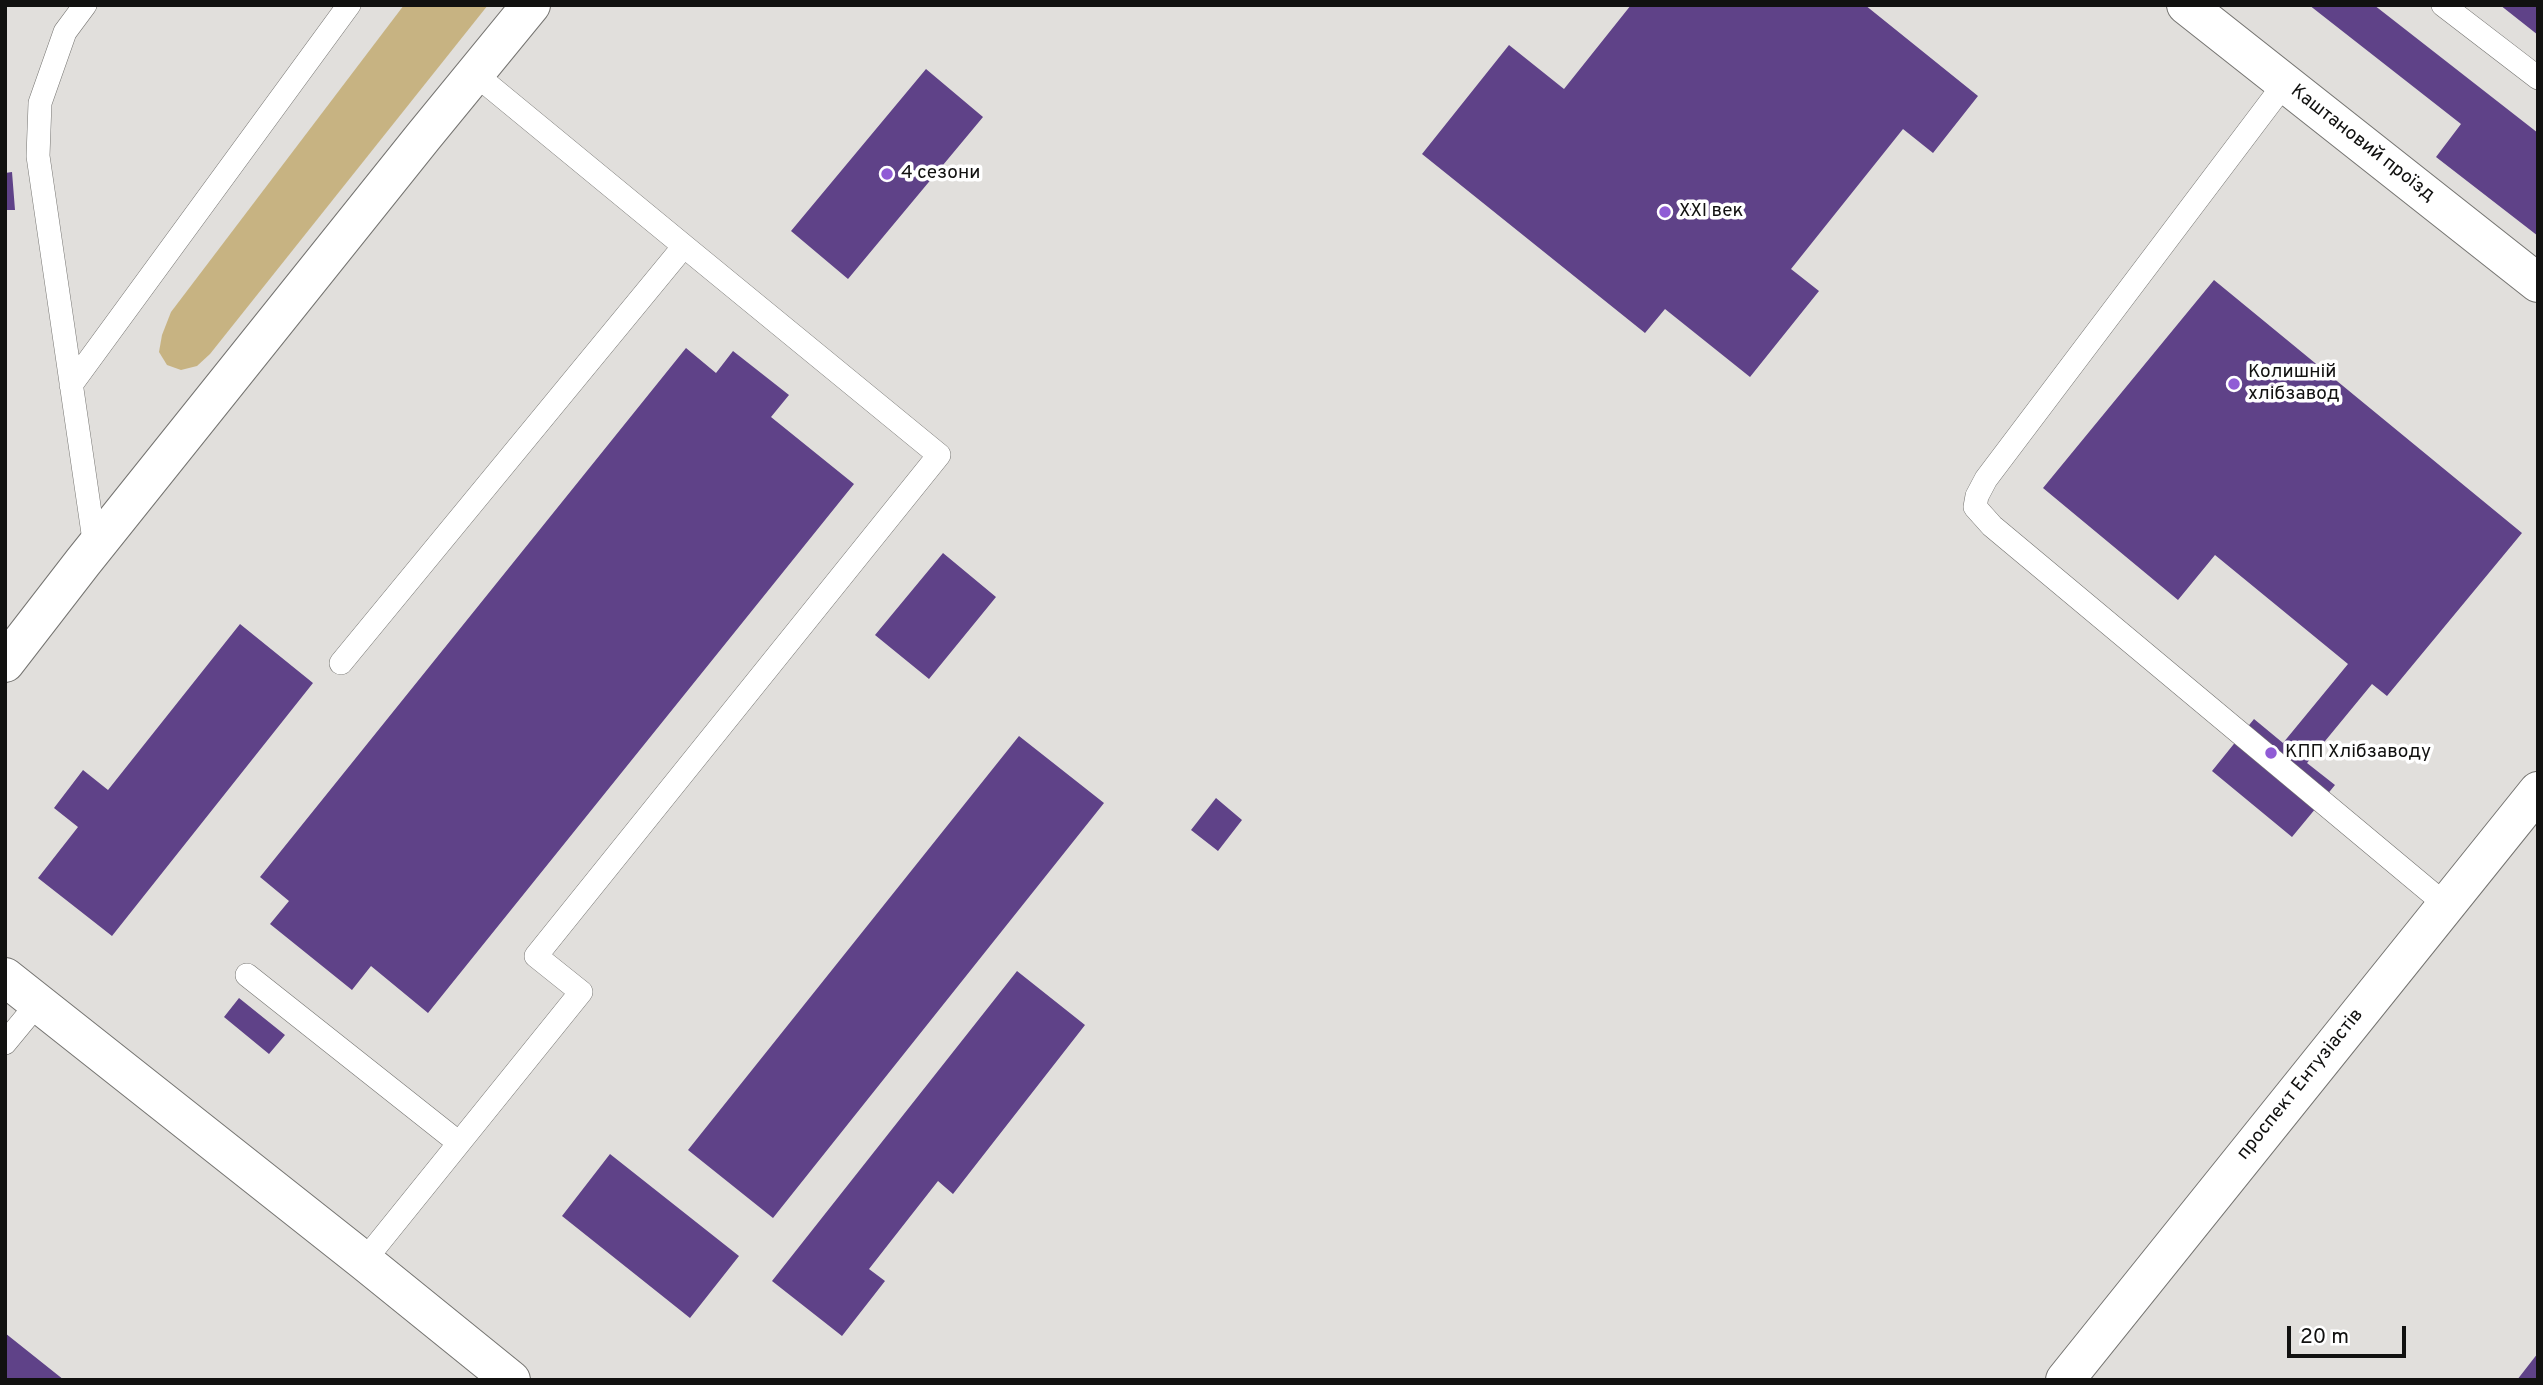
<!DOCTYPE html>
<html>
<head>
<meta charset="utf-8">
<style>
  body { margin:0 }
  #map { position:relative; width:2543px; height:1385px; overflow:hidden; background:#e1dfdc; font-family:Overpass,sans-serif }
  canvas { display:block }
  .frame { position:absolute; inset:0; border:7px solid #111110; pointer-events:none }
  .scale { position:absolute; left:2287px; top:1326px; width:119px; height:32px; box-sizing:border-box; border:4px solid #111110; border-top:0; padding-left:9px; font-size:21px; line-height:24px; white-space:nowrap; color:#111110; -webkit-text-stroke:5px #fff; paint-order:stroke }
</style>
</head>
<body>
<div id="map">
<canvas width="2543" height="1385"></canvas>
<div class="frame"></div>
<div class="scale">20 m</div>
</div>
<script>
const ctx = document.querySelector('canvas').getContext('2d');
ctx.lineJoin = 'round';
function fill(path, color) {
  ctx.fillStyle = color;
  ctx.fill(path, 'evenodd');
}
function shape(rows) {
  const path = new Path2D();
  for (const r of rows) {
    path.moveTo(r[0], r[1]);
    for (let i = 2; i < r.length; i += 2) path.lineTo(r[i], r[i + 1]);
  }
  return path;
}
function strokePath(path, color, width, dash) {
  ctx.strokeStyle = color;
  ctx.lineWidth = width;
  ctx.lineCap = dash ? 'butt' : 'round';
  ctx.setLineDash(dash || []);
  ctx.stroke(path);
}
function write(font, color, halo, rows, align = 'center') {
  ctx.font = font + ' Overpass,sans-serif';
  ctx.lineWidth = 7;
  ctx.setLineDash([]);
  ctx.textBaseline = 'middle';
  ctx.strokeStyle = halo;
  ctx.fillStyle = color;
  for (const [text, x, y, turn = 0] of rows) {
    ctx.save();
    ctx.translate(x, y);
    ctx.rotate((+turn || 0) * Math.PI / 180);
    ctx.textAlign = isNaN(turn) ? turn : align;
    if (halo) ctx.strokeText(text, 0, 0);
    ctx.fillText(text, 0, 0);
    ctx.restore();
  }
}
const green = shape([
  [404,5,488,5,210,354,197,366,181,370,167,365,159,352,162,335,171,312]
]);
const building = shape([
  [1631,5,1865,5,1978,96,1933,153,1903,129,1791,269,1819,291,1750,377,1665,309,1645,333,1422,154,1509,45,1564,89],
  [2309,5,2374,5,2538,133,2538,236,2436,157,2461,124],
  [2500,5,2538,5,2538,35],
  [926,69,983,117,848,279,791,231],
  [12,172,15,210,5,210,5,173],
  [2214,280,2522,533,2387,696,2372,684,2307,763,2335,785,2292,837,2212,771,2254,719,2283,743,2348,664,2215,555,2178,600,2043,488],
  [686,348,716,373,733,351,789,395,771,417,854,484,428,1013,371,966,352,990,270,924,289,901,260,877],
  [943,553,996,597,929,679,875,635],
  [240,624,313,683,112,936,38,878,78,827,54,808,83,770,108,790],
  [1019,736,1104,803,773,1218,688,1150],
  [1216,798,1242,820,1218,851,1191,830],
  [1017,971,1085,1025,953,1194,938,1181,869,1269,885,1281,842,1336,772,1281],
  [239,998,285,1035,269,1054,224,1017],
  [610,1154,739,1256,690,1318,562,1216],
  [5,1333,64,1380,5,1380],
  [2538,1353,2538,1380,2517,1380]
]);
const service = shape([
  [85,5,65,32,40,103,38,156,95,547],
  [2443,5,2538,78],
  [2285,83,1986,479,1977,496,1975,507,1992,526,2446,905],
  [71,385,349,5],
  [341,663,684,246,475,74],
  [247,975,459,1143],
  [5,1043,38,1003],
  [364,1261,581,992,536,956,939,455,684,246]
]);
const tertiary = shape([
  [2186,5,2538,283],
  [5,663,83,562,423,137,531,5],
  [5,977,364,1261,511,1380],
  [2065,1380,2538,791]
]);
const markers = [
  [887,174,7,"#905cd5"],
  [1665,212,7,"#905cd5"],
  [2234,384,7,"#905cd5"],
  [2271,753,7,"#905cd5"]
];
const streetNames = [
  ["Каштановий проїзд",2362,144,38],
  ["проспект Ентузіастів",2301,1085,-51]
];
const poiNames = [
  ["4 сезони",901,174],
  ["XXI век",1679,212],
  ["Колишній",2248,373],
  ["хлібзавод",2248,395],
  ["КПП Хлібзаводу",2285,753]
];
fill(green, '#c7b382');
fill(building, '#5f4288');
strokePath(service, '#757471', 24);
strokePath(tertiary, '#757471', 40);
strokePath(service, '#fff', 23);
strokePath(tertiary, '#fff', 38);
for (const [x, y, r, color] of markers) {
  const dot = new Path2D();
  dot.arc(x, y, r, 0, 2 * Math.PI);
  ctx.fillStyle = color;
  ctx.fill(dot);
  strokePath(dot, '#fff', 2.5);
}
write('19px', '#111110', '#fff', streetNames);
write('19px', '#111110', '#fff', poiNames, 'left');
</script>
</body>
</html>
